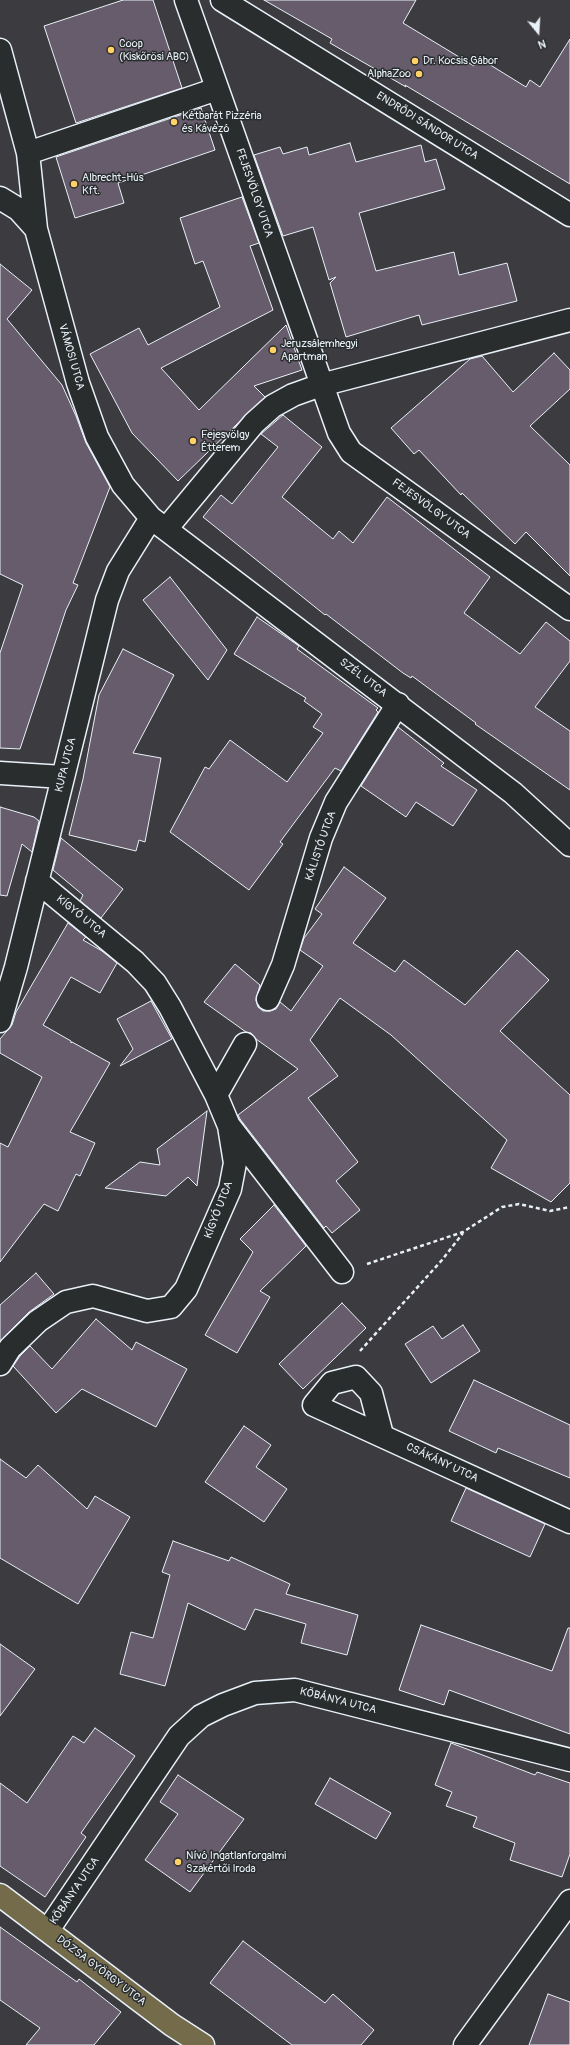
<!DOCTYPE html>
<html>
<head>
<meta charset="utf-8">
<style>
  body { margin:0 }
  #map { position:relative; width:570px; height:2045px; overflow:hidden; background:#3c3b40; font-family:Pangolin,sans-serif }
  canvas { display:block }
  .north { position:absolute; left:518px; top:12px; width:40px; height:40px; -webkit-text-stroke:3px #2a2d2e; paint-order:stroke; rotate:162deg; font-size:11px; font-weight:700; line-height:16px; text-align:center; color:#e8f1f8 }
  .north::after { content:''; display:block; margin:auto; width:14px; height:18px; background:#e8f1f8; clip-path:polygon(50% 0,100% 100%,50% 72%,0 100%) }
</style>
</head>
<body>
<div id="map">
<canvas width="570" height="2045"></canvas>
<div class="north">N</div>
</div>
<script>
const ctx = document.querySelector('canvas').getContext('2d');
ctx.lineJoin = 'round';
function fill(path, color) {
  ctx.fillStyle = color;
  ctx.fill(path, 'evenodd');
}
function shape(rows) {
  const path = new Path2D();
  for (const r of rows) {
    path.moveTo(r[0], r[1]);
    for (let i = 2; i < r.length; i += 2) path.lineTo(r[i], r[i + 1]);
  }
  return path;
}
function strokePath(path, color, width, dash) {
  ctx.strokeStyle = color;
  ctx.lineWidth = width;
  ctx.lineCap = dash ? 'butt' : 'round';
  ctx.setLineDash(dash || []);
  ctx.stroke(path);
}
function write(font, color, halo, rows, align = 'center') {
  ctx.font = font + ' Pangolin,sans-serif';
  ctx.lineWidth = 3;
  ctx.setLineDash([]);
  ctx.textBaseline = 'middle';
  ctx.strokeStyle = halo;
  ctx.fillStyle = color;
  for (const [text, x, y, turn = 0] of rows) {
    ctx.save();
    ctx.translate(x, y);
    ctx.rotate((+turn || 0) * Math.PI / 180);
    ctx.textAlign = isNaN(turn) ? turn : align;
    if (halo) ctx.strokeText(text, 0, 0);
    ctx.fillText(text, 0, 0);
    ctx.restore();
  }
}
const building = shape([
  [123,0,153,0,182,88,76,123,44,26,123,0],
  [264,0,416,0,403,23,474,66,479,58,526,87,530,80,540,87,570,39,570,184,405,85,406,87,330,43,332,39,264,0],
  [201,108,215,150,118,183,124,203,75,218,56,157,201,108],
  [350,143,356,162,421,145,425,162,436,159,445,189,359,213,376,271,454,252,459,275,507,263,517,301,422,325,419,315,346,337,330,283,336,277,329,280,313,227,283,236,254,155,280,147,283,154,307,147,309,155,350,143],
  [242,197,259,243,250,246,273,310,161,368,199,410,286,325,302,370,254,386,265,397,178,481,132,433,90,354,139,328,148,345,220,307,203,261,195,264,180,218,242,197],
  [0,264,32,290,7,319,62,385,76,416,86,443,110,487,73,583,78,585,66,610,20,749,0,748,0,653,23,585,0,574,0,264],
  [554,353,570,370,570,389,530,426,570,465,570,576,526,532,515,544,462,493,461,495,419,450,414,454,391,428,470,359,482,356,513,392,554,353],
  [283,415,322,447,282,497,333,539,339,531,353,543,387,497,490,577,464,613,520,654,546,622,570,641,570,661,535,707,570,731,570,790,475,724,476,723,412,676,411,678,403,673,326,614,325,615,203,517,221,495,232,504,278,447,261,434,283,415],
  [170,577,227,650,208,680,143,600,170,577],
  [257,617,299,646,297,649,378,708,376,710,378,712,341,771,335,768,280,842,283,844,249,890,170,832,205,767,209,769,230,740,287,782,323,733,313,727,322,714,304,701,306,698,234,654,257,617],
  [123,649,174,675,133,753,161,758,145,842,139,840,136,851,69,835,83,779,99,695,123,649],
  [398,727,444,763,441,766,477,790,453,826,416,802,406,817,361,786,398,727],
  [0,807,34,817,39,821,32,852,22,844,7,896,0,895,0,807],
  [61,838,123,889,101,918,80,901,83,895,53,870,61,838],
  [344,867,386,898,353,943,395,972,404,960,465,1005,517,950,549,980,500,1031,570,1095,570,1183,551,1202,491,1168,507,1140,391,1035,340,998,310,1040,338,1076,308,1098,358,1162,336,1181,360,1210,332,1233,326,1226,324,1228,240,1119,238,1115,298,1069,256,1039,251,1033,246,1032,204,1002,235,964,260,985,256,1000,258,1007,263,1011,270,1011,276,1009,280,1002,291,1011,323,966,300,950,304,938,322,914,315,909,344,867],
  [68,923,86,937,83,940,102,951,117,963,100,993,71,977,43,1025,71,1041,71,1043,72,1042,110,1063,70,1132,95,1143,80,1176,76,1174,58,1211,44,1204,0,1262,0,1143,8,1147,42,1077,0,1053,0,1039,12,1025,16,1012,68,923],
  [151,1001,172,1039,120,1066,133,1049,117,1019,151,1001],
  [207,1111,197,1186,188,1177,166,1196,105,1188,140,1162,160,1165,157,1149,207,1111],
  [274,1205,306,1246,260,1291,270,1297,237,1353,205,1335,253,1252,240,1239,274,1205],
  [36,1273,54,1294,29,1312,0,1341,0,1305,36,1273],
  [342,1303,366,1328,303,1389,279,1364,342,1303],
  [96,1319,132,1350,136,1342,187,1369,156,1427,82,1389,56,1413,13,1366,20,1356,30,1346,52,1369,96,1319],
  [463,1325,480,1351,431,1383,405,1344,433,1326,442,1339,463,1325],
  [474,1380,570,1425,570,1478,498,1448,496,1453,449,1431,474,1380],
  [244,1426,271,1445,256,1467,287,1489,264,1522,205,1482,244,1426],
  [0,1459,26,1478,38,1465,87,1509,95,1496,130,1517,78,1604,0,1558,0,1459],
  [466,1488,545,1524,530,1557,451,1521,466,1488],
  [173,1541,229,1561,231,1557,290,1584,286,1594,358,1615,347,1655,301,1643,306,1624,255,1609,245,1630,188,1603,165,1686,120,1674,131,1632,153,1638,170,1575,162,1572,173,1541],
  [421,1625,552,1671,568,1628,570,1628,570,1734,449,1690,444,1705,399,1690,421,1625],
  [0,1644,35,1669,0,1716,0,1644],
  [95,1728,135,1756,81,1833,86,1837,45,1897,0,1866,0,1783,27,1803,73,1736,84,1743,95,1728],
  [451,1743,535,1775,537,1772,570,1783,570,1854,562,1877,510,1860,515,1843,473,1827,477,1817,446,1806,452,1792,435,1785,451,1743],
  [178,1775,244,1819,190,1892,145,1860,178,1814,160,1802,178,1775],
  [330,1778,391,1813,376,1839,315,1804,330,1778],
  [0,1927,77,1982,79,1979,121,2012,94,2045,26,2045,40,2028,0,2000,0,1927],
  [243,1941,325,2003,333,1994,374,2030,361,2045,292,2045,210,1983,243,1941],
  [548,1994,570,2002,570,2045,529,2045,548,1994]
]);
const path = shape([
  [367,1264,463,1232,502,1207,519,1204,550,1211,570,1207],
  [360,1351,442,1260,463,1233]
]);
const minor = shape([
  [186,0,339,433,351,452,570,609],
  [222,0,570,215],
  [0,50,28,153,36,229],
  [28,153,217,89],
  [0,198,18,209,36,229,78,383,97,437,123,485,151,518,513,793,570,845],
  [166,529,254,423,273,406,293,395,321,385,570,320],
  [0,773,63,777],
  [268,999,283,965,321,838,336,802,398,704],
  [0,1021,16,967,107,600,118,571,151,518],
  [216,1095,245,1044],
  [230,1127,342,1272],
  [0,1364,10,1348,38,1321,66,1302,93,1296,147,1311,171,1307,186,1289,230,1189,235,1163,229,1126,216,1095,170,1007,155,983,135,962,37,881],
  [382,1435,371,1393,356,1377,332,1383,314,1405,570,1522],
  [48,1930,179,1736,201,1716,223,1705,255,1693,295,1690,570,1760],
  [465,2045,570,1901]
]);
const major = shape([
  [0,1895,172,2025,203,2045]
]);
const markers = [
  [111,50,4,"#ffd166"],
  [415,61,4,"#ffd166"],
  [419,74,4,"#ffd166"],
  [174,122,4,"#ffd166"],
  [74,184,4,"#ffd166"],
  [273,350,4,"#ffd166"],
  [193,441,4,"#ffd166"],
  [178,1862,4,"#ffd166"]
];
const poiNames = [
  ["Coop",119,44],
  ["(Kiskőrösi ABC)",119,57],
  ["Dr. Kocsis Gábor",423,61],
  ["AlphaZoo",411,74,"right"],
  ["Kétbarát Pizzéria",182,116],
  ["és Kávézó",182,129],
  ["Albrecht-Hús",82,178],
  ["Kft.",82,191],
  ["Jeruzsálemhegyi",281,344],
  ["Apartman",281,357],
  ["Fejesvölgy",201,435],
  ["Étterem",201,448],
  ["Nívó Ingatlanforgalmi",186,1856],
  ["Szakértői Iroda",186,1869]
];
const streetNames = [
  ["ENDRŐDI SÁNDOR UTCA",427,126,32],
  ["FEJESVÖLGY UTCA",254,193,71],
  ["VÁMOSI UTCA",71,357,74],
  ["FEJESVÖLGY UTCA",431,509,36],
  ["SZÉL UTCA",363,678,37],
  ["KUPA UTCA",66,765,-76],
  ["KÁLISTÓ UTCA",321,846,-71],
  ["KÍGYÓ UTCA",81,917,39],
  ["KÍGYÓ UTCA",219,1210,-69],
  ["CSÁKÁNY UTCA",442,1463,25],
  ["KŐBÁNYA UTCA",338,1701,14],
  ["KŐBÁNYA UTCA",75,1891,-56],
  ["DÓZSA GYÖRGY UTCA",101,1971,37]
];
fill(building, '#675c6b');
strokePath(building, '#e8f1f8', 1);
strokePath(minor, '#e8f1f8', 25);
strokePath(major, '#e8f1f8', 25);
strokePath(path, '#e8f1f8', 2.5, [4, 3]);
strokePath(minor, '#2a2d2e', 22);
strokePath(major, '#746b4b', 22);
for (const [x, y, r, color] of markers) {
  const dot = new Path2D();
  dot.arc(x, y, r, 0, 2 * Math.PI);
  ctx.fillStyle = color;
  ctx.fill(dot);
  strokePath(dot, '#2a2d2e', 1.5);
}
write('11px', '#e8f1f8', '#2a2d2e', poiNames, 'left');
write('11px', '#e8f1f8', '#2a2d2e', streetNames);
</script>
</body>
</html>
